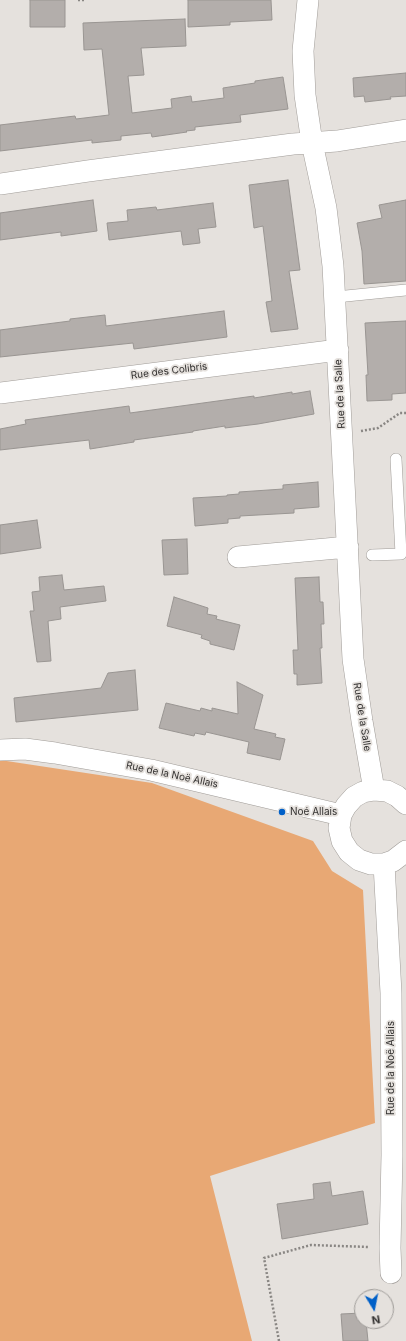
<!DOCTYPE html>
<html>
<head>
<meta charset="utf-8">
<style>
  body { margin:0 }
  #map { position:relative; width:406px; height:1341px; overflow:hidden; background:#e5e1dd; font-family:Inter,sans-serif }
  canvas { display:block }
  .north { position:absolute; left:354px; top:1289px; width:40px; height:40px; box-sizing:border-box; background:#e5e1dd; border:1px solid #9d9a97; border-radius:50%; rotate:170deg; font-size:11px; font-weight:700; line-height:16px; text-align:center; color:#32302f }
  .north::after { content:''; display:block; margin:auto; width:14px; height:18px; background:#0060c8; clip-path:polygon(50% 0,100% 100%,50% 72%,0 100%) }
</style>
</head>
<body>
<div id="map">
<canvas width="406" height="1341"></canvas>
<div class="north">N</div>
</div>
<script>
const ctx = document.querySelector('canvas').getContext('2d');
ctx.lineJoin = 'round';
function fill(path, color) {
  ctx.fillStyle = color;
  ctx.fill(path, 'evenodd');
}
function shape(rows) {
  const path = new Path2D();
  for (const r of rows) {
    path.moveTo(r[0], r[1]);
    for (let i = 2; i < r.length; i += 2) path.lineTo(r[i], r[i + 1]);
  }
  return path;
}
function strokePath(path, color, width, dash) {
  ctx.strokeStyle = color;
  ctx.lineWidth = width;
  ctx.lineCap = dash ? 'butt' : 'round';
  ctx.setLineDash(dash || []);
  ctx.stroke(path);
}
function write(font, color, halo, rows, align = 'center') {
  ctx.font = font + ' Inter,sans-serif';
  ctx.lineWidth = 3.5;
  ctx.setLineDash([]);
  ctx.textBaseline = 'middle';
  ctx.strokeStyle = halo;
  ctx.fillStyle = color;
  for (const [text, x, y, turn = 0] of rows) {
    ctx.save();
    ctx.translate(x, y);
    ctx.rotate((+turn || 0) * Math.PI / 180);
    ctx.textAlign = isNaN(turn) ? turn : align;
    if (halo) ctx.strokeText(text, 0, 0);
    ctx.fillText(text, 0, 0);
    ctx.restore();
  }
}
const green = shape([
  [0,760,152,783,313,841,332,871,363,890,375,1123,210,1176,252,1341,0,1341]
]);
const building = shape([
  [30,0,65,0,65,27,30,27,30,0],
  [188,0,271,0,272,20,230,22,230,25,188,27,188,0],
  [185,19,186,46,141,48,144,75,128,76,132,113,172,108,171,99,191,96,192,102,224,98,223,88,255,83,255,81,283,77,288,109,240,115,241,122,195,127,195,130,186,131,187,132,152,137,151,133,121,136,121,140,92,143,92,140,0,151,0,125,75,116,76,119,109,115,102,49,84,50,83,23,185,19],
  [406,73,406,96,390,97,391,99,365,102,364,96,354,97,353,78,406,73],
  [288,180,300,270,289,271,298,329,271,332,266,302,272,301,263,226,254,228,249,185,288,180],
  [93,200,97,231,61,236,61,232,0,240,0,213,93,200],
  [406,200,406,281,364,284,362,251,357,223,382,218,379,205,406,200],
  [213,203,216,227,198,229,200,243,183,245,181,231,109,240,107,223,128,221,127,210,156,207,157,210,213,203],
  [224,311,227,337,134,349,133,343,0,357,0,330,70,321,70,319,105,315,106,326,224,311],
  [406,321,406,393,392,394,392,400,367,401,366,375,368,375,365,323,406,321],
  [310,391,314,414,258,424,225,428,225,426,193,431,193,432,134,440,134,442,90,449,89,440,0,450,0,429,26,424,25,420,129,406,130,413,254,396,254,398,292,392,292,394,310,391],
  [318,482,319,507,294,509,294,513,240,516,240,518,228,519,228,523,195,526,193,498,227,496,227,495,239,494,239,492,283,489,283,485,318,482],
  [37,520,41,548,0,554,0,525,37,520],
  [187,539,188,574,164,575,162,540,187,539],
  [62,575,64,590,104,586,106,601,60,607,61,619,48,621,51,661,37,662,30,611,34,611,32,592,40,591,39,577,62,575],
  [319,577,320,602,323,602,324,624,321,624,322,648,320,648,322,683,297,685,297,674,294,674,293,650,298,650,295,578,319,577],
  [174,597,208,608,207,614,217,616,216,619,240,625,234,650,210,644,210,641,201,638,202,635,167,626,174,597],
  [135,670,138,710,16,722,14,698,101,688,108,673,135,670],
  [237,682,263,695,254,729,276,734,275,737,285,739,280,760,247,753,249,742,206,732,205,735,195,733,194,736,159,728,166,703,200,711,201,708,212,711,212,708,238,714,237,682],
  [330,1182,332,1196,363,1191,368,1224,282,1239,277,1204,314,1199,313,1184,330,1182],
  [362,1313,362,1321,366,1321,368,1341,343,1341,341,1314,362,1313]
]);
const path = shape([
  [78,0,86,0],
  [361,431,378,428,400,413,406,413],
  [279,1341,264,1258,311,1245,369,1247]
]);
const lane = shape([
  [336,297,406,290],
  [372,555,401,554,396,459]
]);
const street = shape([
  [308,0,303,51,305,95,312,143,326,208,333,266,353,659,362,721,374,790],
  [0,184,88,171,293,144,337,141,406,130],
  [0,393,338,350],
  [238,557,348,547],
  [0,750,25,749,55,753,151,770,341,815],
  [406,804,397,796,387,791,374,790,363,792,354,797,346,806,341,815,339,828,342,841,349,852,359,860,371,864,384,864,393,861,406,851],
  [384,864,391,993,392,1155,390,1248,391,1273]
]);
const markers = [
  [282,812,4,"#0060c8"]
];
const streetNames = [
  ["Rue des Colibris",169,371,-7],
  ["Rue de la Salle",340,394,-93],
  ["Rue de la Salle",362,717,81],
  ["Rue de la Noë Allais",172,775,12],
  ["Rue de la Noë Allais",391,1068,-90]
];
const poiNames = [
  ["Noé Allais",290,812]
];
fill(green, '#e8a874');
fill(building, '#b3aeab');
strokePath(building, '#999592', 1);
strokePath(lane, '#a09c98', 12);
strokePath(street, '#a09c98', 22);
strokePath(path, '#898683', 2.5, [2, 2]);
strokePath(lane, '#fff', 11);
strokePath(street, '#fff', 21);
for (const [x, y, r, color] of markers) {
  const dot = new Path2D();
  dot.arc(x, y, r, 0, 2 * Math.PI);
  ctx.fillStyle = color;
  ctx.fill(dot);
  strokePath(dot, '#e5e1dd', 1.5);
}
write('10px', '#32302f', '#e5e1dd', streetNames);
write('10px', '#32302f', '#e5e1dd', poiNames, 'left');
</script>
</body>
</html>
